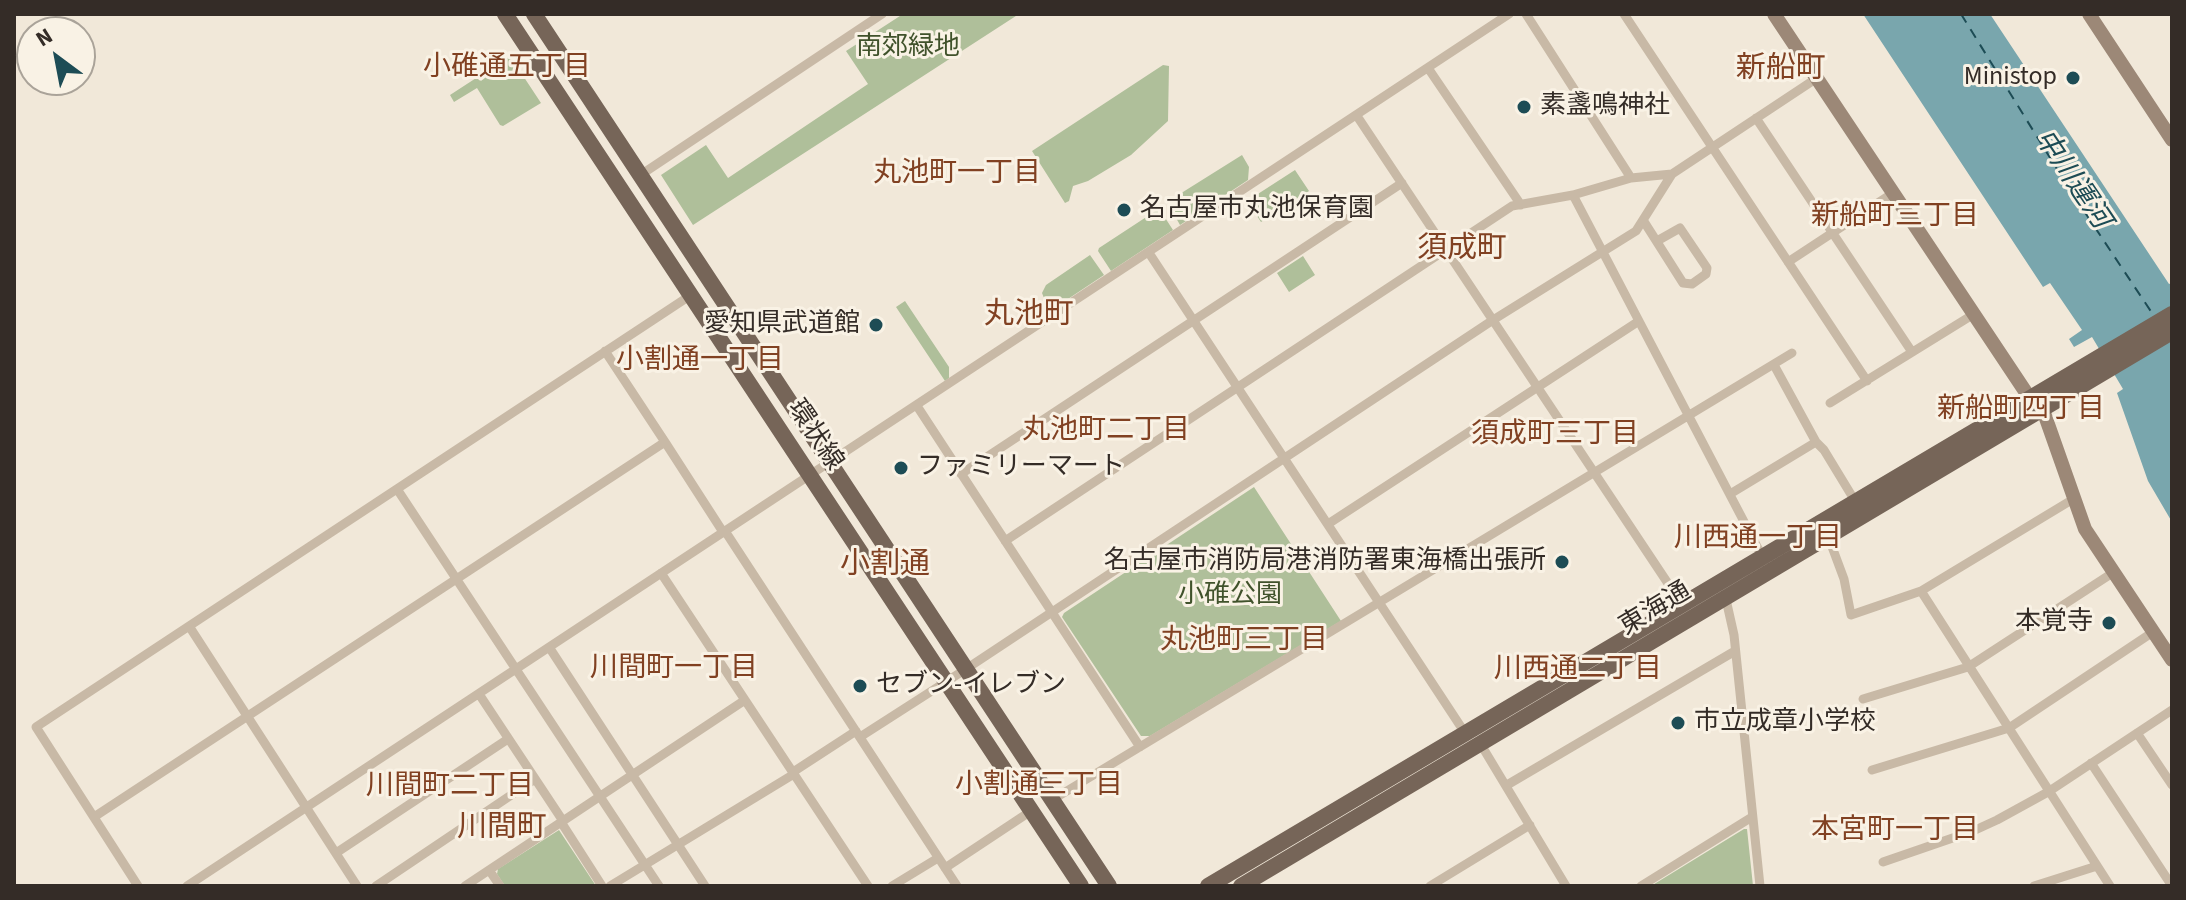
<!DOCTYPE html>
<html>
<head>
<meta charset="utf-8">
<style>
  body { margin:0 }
  #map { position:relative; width:2186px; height:900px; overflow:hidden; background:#f1e8d9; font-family:"Source Sans 3",sans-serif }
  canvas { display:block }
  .frame { position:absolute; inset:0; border:16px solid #342c27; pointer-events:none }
  .north { position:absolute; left:16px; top:16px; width:80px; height:80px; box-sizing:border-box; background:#f9f2e5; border:2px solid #aaa399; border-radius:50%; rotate:328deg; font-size:22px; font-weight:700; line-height:32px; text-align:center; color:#342c27 }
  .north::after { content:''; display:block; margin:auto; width:28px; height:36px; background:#1d4c55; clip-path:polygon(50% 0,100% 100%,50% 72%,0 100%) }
</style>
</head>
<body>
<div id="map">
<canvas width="2186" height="900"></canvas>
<div class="frame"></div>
<div class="north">N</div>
</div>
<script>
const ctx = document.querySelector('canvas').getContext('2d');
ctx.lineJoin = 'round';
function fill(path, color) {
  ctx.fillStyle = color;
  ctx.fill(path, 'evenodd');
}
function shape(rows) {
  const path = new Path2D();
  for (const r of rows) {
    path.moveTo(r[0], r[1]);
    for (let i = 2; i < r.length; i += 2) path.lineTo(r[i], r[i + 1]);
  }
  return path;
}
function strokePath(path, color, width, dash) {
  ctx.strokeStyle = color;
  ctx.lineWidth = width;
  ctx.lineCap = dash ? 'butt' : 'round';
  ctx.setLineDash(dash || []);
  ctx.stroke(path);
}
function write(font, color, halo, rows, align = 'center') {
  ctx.font = font + ' "Source Sans 3","Noto Sans JP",sans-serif';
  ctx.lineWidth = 6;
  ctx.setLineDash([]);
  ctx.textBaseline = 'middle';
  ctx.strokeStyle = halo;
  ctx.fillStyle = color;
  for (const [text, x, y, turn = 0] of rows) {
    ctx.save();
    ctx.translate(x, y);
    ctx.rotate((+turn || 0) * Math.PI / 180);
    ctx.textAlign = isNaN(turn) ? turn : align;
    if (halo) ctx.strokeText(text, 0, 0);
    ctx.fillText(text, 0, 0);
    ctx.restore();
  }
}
const green = shape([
  [903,14,1019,14,693,225,661,175,706,145,728,178,868,84,846,51],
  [510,56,541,103,503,126,500,125,477,88,454,102,450,95],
  [1163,65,1169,66,1168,121,1131,155,1088,181,1073,186,1069,201,1065,203,1032,151],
  [1242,155,1249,167,1248,180,1180,225,1167,202],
  [1295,170,1309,191,1261,222,1247,201],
  [1157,210,1160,210,1173,230,1111,271,1098,251,1099,248],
  [1090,255,1104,275,1056,307,1046,303,1042,293,1046,285],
  [1303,256,1315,275,1289,292,1277,273],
  [905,301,949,367,949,378,945,381,896,307],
  [1254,487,1341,621,1150,736,1141,736,1062,617,1064,613],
  [1744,829,1747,829,1753,886,1651,886],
  [559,830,596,886,505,886,497,874,498,869]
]);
const water = shape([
  [1863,14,1990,14,2169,284,2172,283,2172,522,2148,481,2117,393,2123,389,2092,337,2074,347,2069,339,2082,330,2050,283,2043,287]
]);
const ferry = shape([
  [1961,14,2070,190,2154,316]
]);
const street = shape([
  [1526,14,1631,178],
  [1624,14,1867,381],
  [1428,68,1521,205],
  [1357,116,1683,606],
  [1756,118,1912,352],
  [639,176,882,14],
  [1573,195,1762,556],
  [1643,220,1683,283,1692,284,1706,274,1707,268,1680,228,1657,241],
  [1149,253,1465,733],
  [1788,262,1893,193],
  [605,351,665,442],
  [1830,403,1974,314],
  [917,406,1140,747],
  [1816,442,1824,450,1855,501],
  [961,474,1402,183],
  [397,489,659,886],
  [1730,494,1816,442,1774,365],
  [1328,524,1639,321],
  [725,531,1509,14],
  [1828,536,1844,579,1851,615,1921,591,2075,498],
  [1005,541,1512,206,1573,195,1631,178,1672,174,1817,78],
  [661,573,868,886],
  [1921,591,2110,886],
  [1725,595,1734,635,1760,886],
  [189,626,357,886],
  [549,647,705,886],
  [479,694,563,821],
  [1863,699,1968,667,2114,572],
  [2137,733,2172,785],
  [860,737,966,669,1493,320,1636,231,1672,174],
  [1480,743,1566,886],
  [2091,763,2172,886],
  [1872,770,2009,728,2153,632],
  [793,772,856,731],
  [1507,785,1735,651],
  [1052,800,1792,353],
  [94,817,665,442,723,532],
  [561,822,602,886],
  [336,853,508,739],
  [1883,862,1973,831,1997,820,2048,792,2172,710],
  [945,868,1031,811],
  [489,870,500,886],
  [138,886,36,727,691,295],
  [187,886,725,531,957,886],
  [376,886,535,779],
  [465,886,745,700],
  [610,886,794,774],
  [892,886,938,858],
  [1430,886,1530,825],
  [1641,886,1752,817],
  [2034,886,2097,866]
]);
const secondary = shape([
  [1774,14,2029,397,2043,410,2085,529,2172,660],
  [2089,14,2172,140]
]);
const primary = shape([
  [505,14,1081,886],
  [534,14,1109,886],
  [1208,886,2172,314],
  [1241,886,2172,332]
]);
const markers = [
  [2073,78,8,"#1d4c55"],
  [1524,107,8,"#1d4c55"],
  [1124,210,8,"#1d4c55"],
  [876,325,8,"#1d4c55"],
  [901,468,8,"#1d4c55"],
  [1562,562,8,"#1d4c55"],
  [2109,623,8,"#1d4c55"],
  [860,686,8,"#1d4c55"],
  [1678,723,8,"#1d4c55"]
];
const parkNames = [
  ["南郊緑地",908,48],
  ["小碓公園",1230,596]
];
const poiNames = [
  ["Ministop",2057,78,"right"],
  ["素盞鳴神社",1540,107],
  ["名古屋市丸池保育園",1140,210],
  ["愛知県武道館",860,325,"right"],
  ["ファミリーマート",917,468],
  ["名古屋市消防局港消防署東海橋出張所",1546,562,"right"],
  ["本覚寺",2093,623,"right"],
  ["セブン-イレブン",876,686],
  ["市立成章小学校",1694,723]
];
const streetNames = [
  ["環状線",814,436,56],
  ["東海通",1656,610,-31]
];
const neighbourhoodNames = [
  ["小碓通五丁目",507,69],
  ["丸池町一丁目",957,175],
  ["新船町三丁目",1895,218],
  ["小割通一丁目",700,362],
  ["新船町四丁目",2021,411],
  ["丸池町二丁目",1106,432],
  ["須成町三丁目",1555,436],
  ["川西通一丁目",1758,540],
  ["丸池町三丁目",1244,642],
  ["川間町一丁目",674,670],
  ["川西通二丁目",1578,671],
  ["小割通三丁目",1039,787],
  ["川間町二丁目",450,788],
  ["本宮町一丁目",1895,832]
];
const waterNames = [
  ["中川運河",2071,180,56]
];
const quarterNames = [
  ["新船町",1781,70],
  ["須成町",1462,250],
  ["丸池町",1029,316],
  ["小割通",885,566],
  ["川間町",502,829]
];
fill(green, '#afbf9a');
fill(water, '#79a6ad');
strokePath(ferry, '#1d4c55', 2, [10, 8]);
strokePath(street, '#c8b9a6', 9);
strokePath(secondary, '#9c8877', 14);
strokePath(primary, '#766558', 16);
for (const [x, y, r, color] of markers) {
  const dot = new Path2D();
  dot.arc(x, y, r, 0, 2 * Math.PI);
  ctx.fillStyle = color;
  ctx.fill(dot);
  strokePath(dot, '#f9f2e5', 3);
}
write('26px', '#40522b', '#f9f2e5', parkNames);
write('26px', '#342c27', '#f9f2e5', poiNames, 'left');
write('26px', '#342c27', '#f9f2e5', streetNames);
write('28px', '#814122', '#f9f2e5', neighbourhoodNames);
write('italic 28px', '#1d4c55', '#f9f2e5', waterNames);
write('30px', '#814122', '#f9f2e5', quarterNames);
</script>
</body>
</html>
